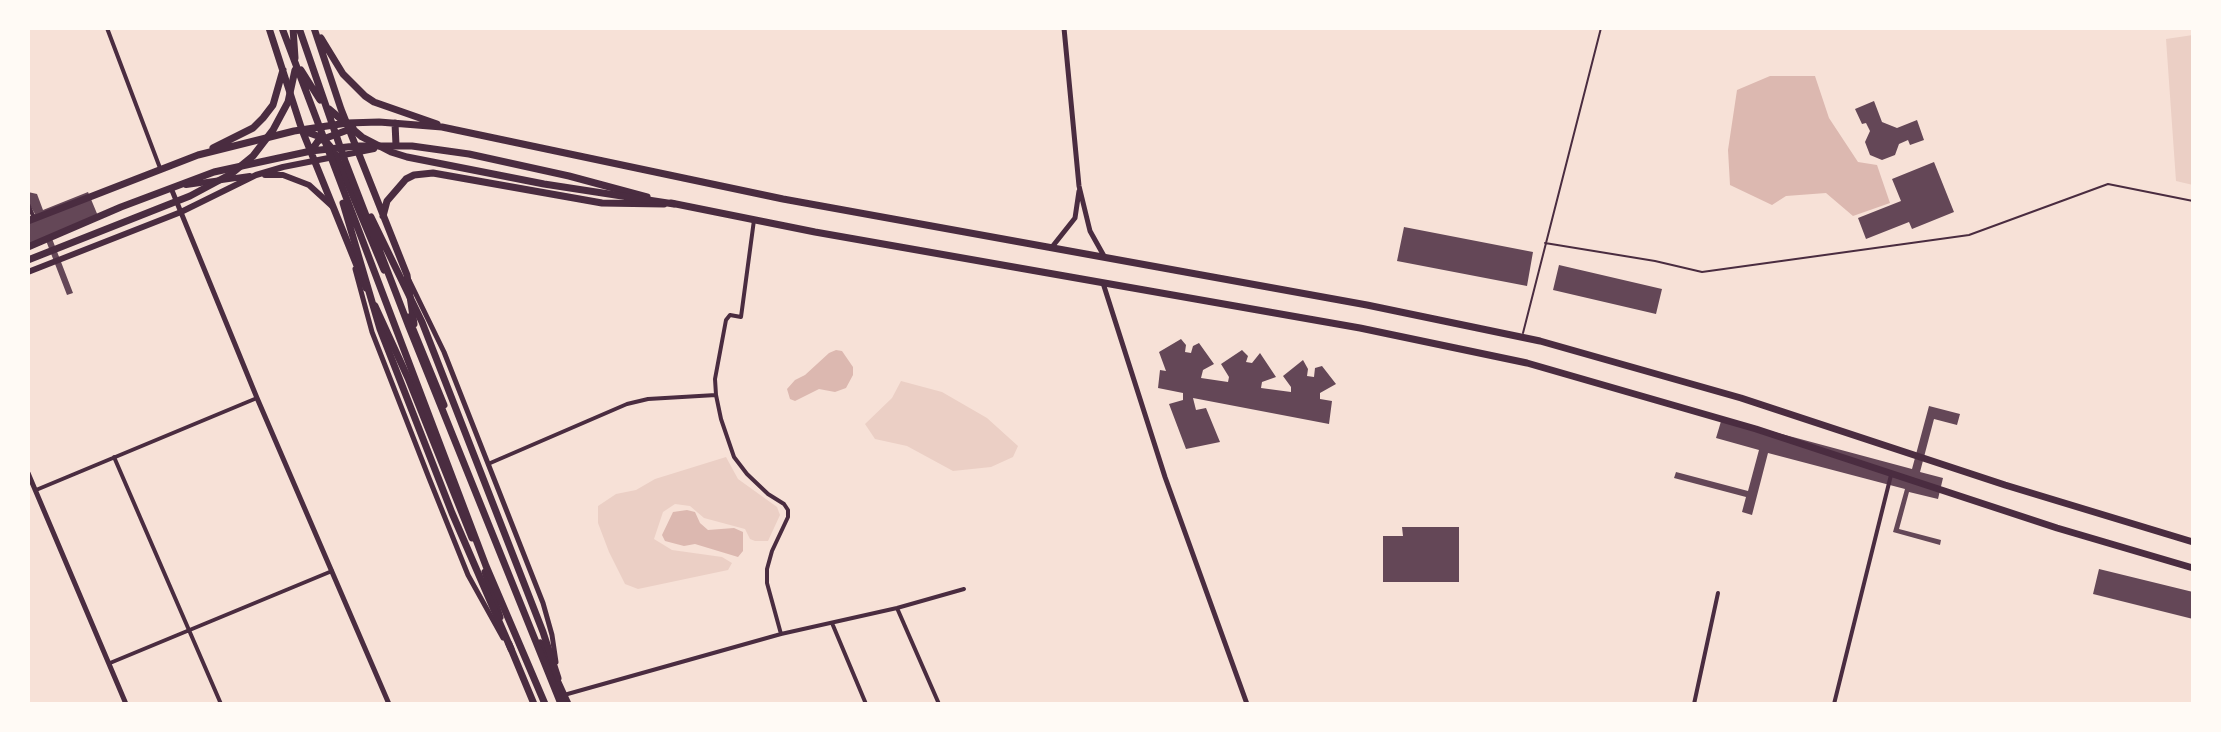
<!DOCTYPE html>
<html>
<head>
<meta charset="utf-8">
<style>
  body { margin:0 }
  #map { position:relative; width:2221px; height:732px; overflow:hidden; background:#f7e1d7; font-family:"Crimson Pro",serif }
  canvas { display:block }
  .frame { position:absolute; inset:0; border:30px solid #fffaf5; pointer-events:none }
</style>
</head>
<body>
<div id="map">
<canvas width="2221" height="732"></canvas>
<div class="frame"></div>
</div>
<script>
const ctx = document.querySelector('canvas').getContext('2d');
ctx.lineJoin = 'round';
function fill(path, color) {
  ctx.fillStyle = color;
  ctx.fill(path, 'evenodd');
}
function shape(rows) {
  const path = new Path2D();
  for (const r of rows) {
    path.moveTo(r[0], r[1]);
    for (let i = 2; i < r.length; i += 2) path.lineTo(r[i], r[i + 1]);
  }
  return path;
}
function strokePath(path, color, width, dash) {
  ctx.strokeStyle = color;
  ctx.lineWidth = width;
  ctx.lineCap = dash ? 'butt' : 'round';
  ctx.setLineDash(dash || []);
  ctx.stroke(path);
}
const green = shape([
  [2193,35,2193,185,2176,181,2166,39],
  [901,381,942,392,987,418,1018,446,1013,457,991,467,953,471,907,446,875,439,865,424,892,398],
  [726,457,738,479,777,507,780,515,768,541,755,541,750,539,745,529,704,518,690,506,675,504,663,512,654,539,672,550,722,557,732,563,728,570,638,589,625,584,609,552,598,523,598,506,616,494,636,490,655,479]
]);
const water = shape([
  [1770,76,1815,76,1829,118,1858,162,1877,165,1890,203,1853,216,1826,193,1786,196,1772,205,1730,185,1728,150,1737,90],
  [836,350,842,351,853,367,853,375,846,388,835,392,819,389,795,401,790,399,787,389,795,380,805,375,829,353],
  [687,510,695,512,700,523,708,530,734,528,743,532,743,551,738,557,695,544,684,546,665,541,662,535,673,512]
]);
const building = shape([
  [1874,101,1882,122,1897,128,1917,120,1924,140,1910,145,1908,140,1899,144,1895,155,1882,160,1870,155,1865,142,1870,131,1866,123,1862,124,1855,109],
  [1934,162,1954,212,1912,229,1909,222,1866,239,1858,218,1901,201,1892,179],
  [28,192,37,194,43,210,88,192,98,216,51,236,73,293,67,295,45,238,28,245,28,217,35,214,28,202],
  [1404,227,1533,252,1527,286,1397,261],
  [1559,265,1662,289,1656,314,1553,290],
  [1181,339,1186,345,1185,352,1191,353,1193,346,1199,343,1214,364,1203,370,1201,378,1228,382,1229,377,1221,364,1242,350,1248,356,1246,362,1252,363,1260,353,1276,377,1262,382,1261,388,1291,392,1291,387,1283,376,1303,360,1308,369,1307,376,1314,377,1315,368,1322,366,1336,384,1320,393,1320,399,1332,401,1329,424,1193,398,1196,410,1206,408,1220,442,1186,449,1169,404,1183,400,1183,393,1158,388,1160,370,1166,371,1159,352],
  [1929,406,1960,414,1957,425,1934,419,1920,472,1943,478,1938,499,1909,492,1899,529,1941,540,1940,545,1893,532,1905,489,1768,453,1752,515,1742,512,1746,497,1674,478,1676,472,1748,491,1759,450,1716,438,1722,418,1912,469],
  [1402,527,1459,527,1459,582,1383,582,1383,536,1403,536],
  [2099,569,2193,592,2193,619,2093,594]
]);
const service = shape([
  [1545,243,1655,261,1702,272,1969,235,2108,184,2193,201],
  [1523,333,1601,28]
]);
const minor = shape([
  [107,28,160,168],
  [28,204,34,218],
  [716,395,721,419,734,457,747,474,768,494,784,504,788,510,788,517,772,551,767,569,767,583,781,634],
  [114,457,221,704],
  [488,464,627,404,648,399,716,395,715,379,726,320,730,315,741,317,754,220],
  [36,490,257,398],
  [897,608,939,704],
  [832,623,866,704],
  [110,663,332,571],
  [564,695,781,634,897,608,964,589],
  [1694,704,1718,593],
  [1834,704,1891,475]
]);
const tertiary = shape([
  [1064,28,1079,186,1090,231,1104,256],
  [171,188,257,398,389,704],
  [1052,247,1075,218,1079,191],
  [355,269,372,332,429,478,468,575,503,638],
  [409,280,444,352,543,603,552,635,556,662],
  [1103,283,1165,477,1247,704],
  [28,473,126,704]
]);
const secondary = shape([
  [265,175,283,175,309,185,332,206],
  [186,185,250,176],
  [28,272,181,212,256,175,283,167,374,149]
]);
const primary = shape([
  [269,28,302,130,366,288],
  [314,28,341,109,407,275,414,324],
  [321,38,343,74,365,96,374,102,437,124],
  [395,123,396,145],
  [304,131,323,138,334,151,384,270],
  [213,148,253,128,263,118,273,105,283,70],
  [311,151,318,141,353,128],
  [671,203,815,232,1360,328,1527,363,1756,429,2057,528,2193,568],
  [383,216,387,201,406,179,414,175,433,173,602,203,664,204],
  [28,221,198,155,294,131,347,123,379,122,442,127,783,199,1367,305,1540,341,1741,398,2005,485,2193,542],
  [28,247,121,207,214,172,311,151,356,146,412,146,469,154,569,176,647,197],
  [375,306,408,378,472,538],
  [408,317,444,405],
  [485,572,500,617],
  [540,643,568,704],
  [509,644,534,704]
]);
const trunk = shape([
  [282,28,486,566,545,704],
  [293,28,295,58],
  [299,28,345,161,409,327,561,704],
  [301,70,320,100],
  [329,109,362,137,391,152,407,157,544,184,674,204],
  [343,203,380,329,452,513,511,649],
  [371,217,422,322,543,632,558,678],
  [28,260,190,196,231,174,253,156,273,130,288,102,295,70]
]);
fill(green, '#ebcfc5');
fill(water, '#dcb8b0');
fill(building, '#644757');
strokePath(service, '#4a2c40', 2);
strokePath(minor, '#4a2c40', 4);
strokePath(tertiary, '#4a2c40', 5);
strokePath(secondary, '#4a2c40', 6);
strokePath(primary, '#4a2c40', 7);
strokePath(trunk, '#4a2c40', 7);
</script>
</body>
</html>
